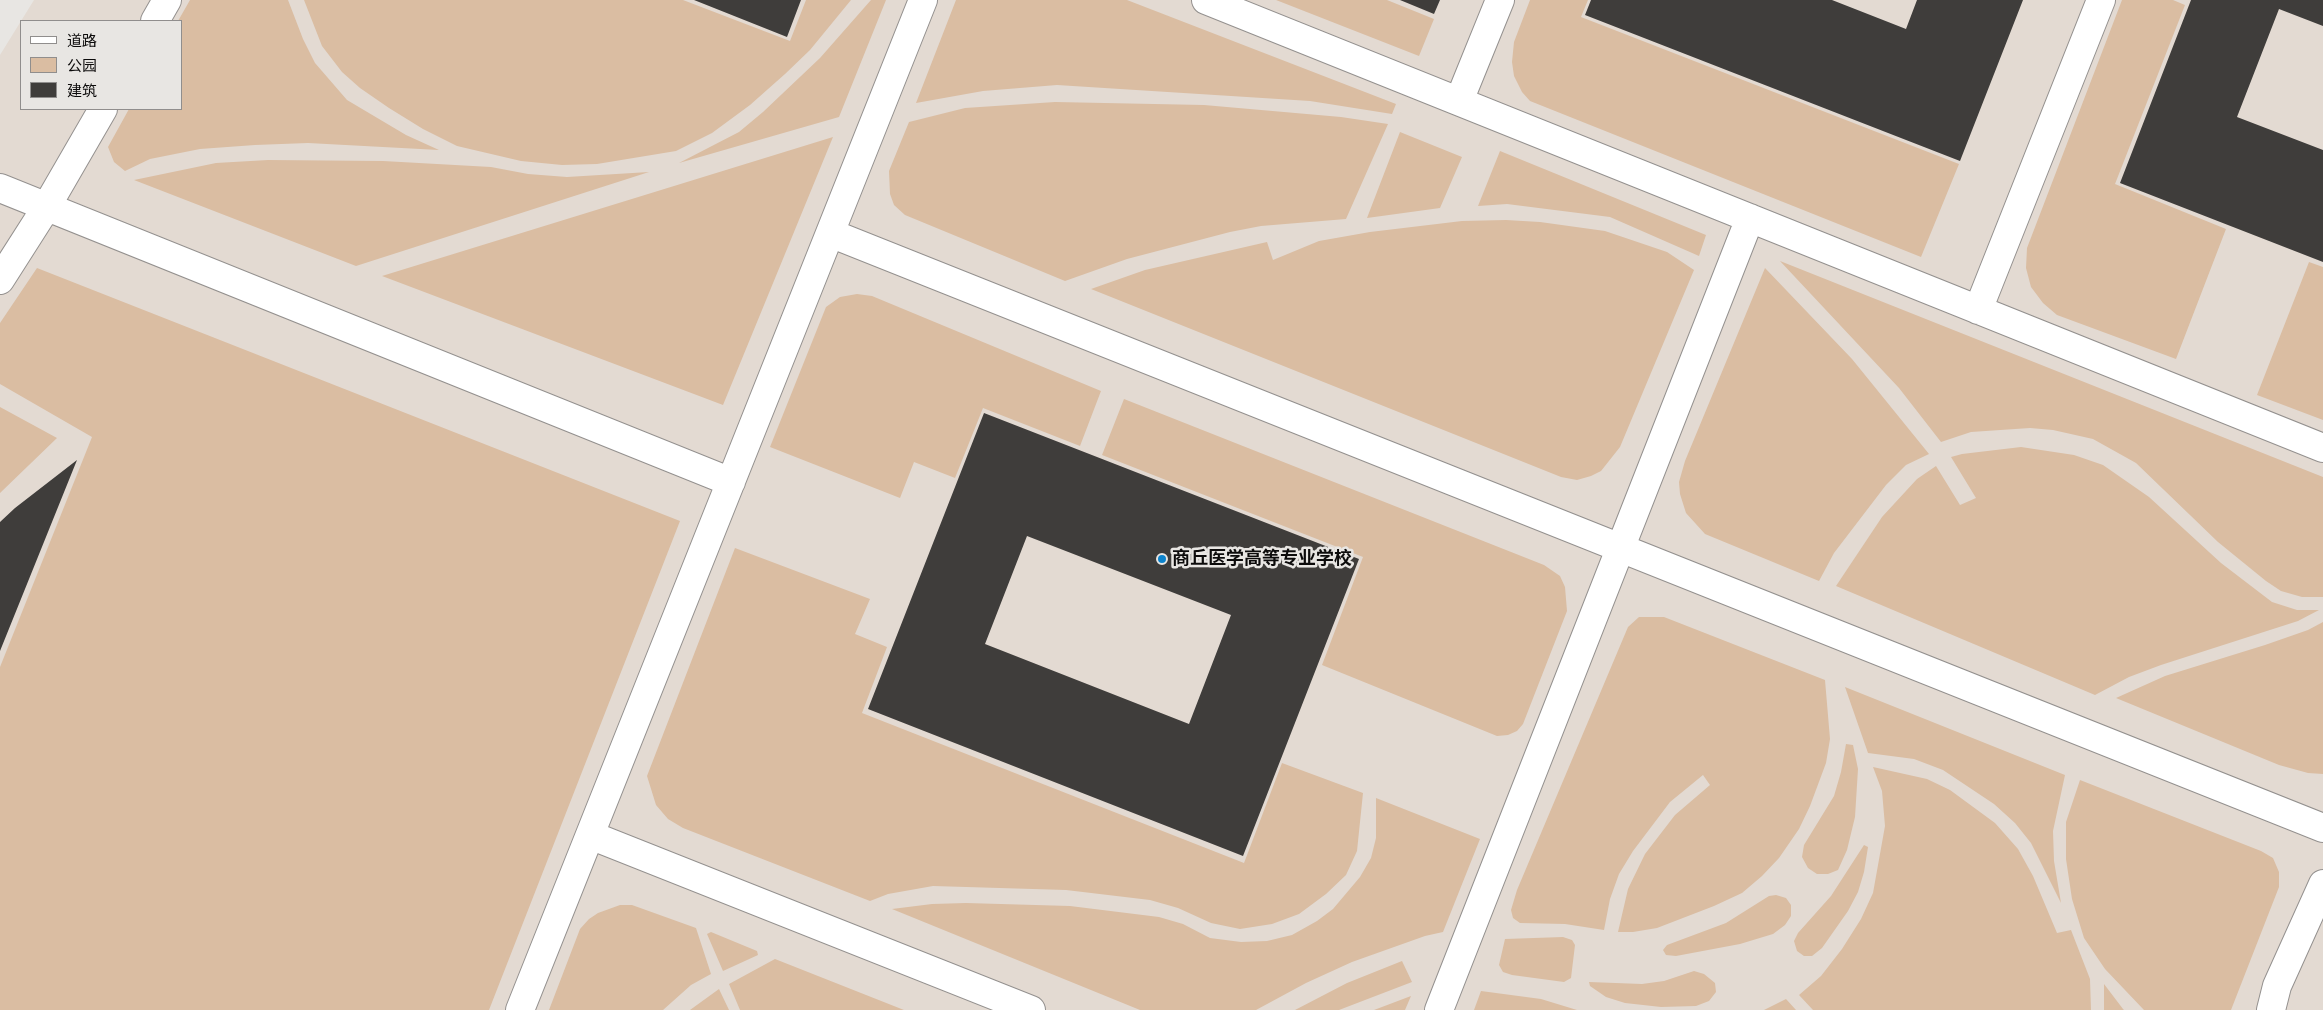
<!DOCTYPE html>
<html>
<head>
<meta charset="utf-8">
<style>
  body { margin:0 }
  #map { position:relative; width:2323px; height:1010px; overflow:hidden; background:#e8e6e3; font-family:"Roboto Serif","Noto Sans SC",serif }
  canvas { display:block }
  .legend { position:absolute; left:20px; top:20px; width:162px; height:90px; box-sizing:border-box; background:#e8e6e3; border:1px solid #908e8d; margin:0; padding:6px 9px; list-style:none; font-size:15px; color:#0c0b0b }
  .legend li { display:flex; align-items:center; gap:10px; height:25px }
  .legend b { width:25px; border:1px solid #908e8d }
</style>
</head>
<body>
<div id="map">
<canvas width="2323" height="1010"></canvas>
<ul class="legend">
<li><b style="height:6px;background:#fff"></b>道路</li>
<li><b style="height:14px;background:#dabda2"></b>公园</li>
<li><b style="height:14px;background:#3f3d3b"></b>建筑</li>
</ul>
</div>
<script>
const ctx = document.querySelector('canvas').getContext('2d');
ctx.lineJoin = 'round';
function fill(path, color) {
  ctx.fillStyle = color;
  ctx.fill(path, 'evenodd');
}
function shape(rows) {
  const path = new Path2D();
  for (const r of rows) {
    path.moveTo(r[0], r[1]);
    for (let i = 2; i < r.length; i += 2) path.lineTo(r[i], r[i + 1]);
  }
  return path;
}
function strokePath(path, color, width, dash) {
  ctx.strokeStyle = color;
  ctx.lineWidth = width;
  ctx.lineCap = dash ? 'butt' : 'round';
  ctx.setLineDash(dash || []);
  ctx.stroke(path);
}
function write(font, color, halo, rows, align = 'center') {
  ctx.font = font + ' "Roboto Serif","Noto Sans SC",serif';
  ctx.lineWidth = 5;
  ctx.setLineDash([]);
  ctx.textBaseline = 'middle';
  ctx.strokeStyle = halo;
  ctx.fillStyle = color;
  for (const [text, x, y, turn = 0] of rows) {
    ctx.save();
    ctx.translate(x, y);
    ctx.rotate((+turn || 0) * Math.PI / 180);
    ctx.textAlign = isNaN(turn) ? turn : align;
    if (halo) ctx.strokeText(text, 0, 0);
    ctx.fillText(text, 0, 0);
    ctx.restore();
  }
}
const built = shape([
  [34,0,2323,0,2323,1010,0,1010,0,55],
  [21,21,181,21,181,109,21,109]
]);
const green = shape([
  [190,0,288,0,303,39,315,63,347,100,406,135,439,150,308,143,255,145,200,149,150,159,125,171,114,162,108,147,129,109,181,109,181,21,178,21],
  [304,0,683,0,790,41,806,0,851,0,810,50,785,74,750,105,712,133,676,151,597,164,562,165,521,161,457,146,423,129,389,108,360,88,342,72,322,46],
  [871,0,886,0,839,117,679,163,739,132,763,112,820,58],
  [956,0,1127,0,1396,104,1392,114,1310,101,1057,85,983,91,916,103],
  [1276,0,1387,0,1434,19,1419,56],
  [1530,0,1588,0,1581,17,1959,164,1921,257,1530,101,1522,92,1514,76,1512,62,1514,42],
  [2122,0,2173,0,2185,5,2115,184,2226,229,2176,359,2057,315,2043,303,2031,287,2026,268,2027,248],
  [1055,102,1204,105,1341,117,1388,124,1346,219,1261,226,1230,232,1127,259,1065,281,905,215,894,205,890,194,889,171,909,122,965,108],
  [1400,132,1462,157,1440,208,1367,218],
  [833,137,723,405,382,276],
  [1500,151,1706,235,1699,256,1610,217,1507,204,1478,206],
  [268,160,383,161,491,167,528,174,567,177,649,172,356,266,134,180,216,163],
  [1506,220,1540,222,1605,231,1667,252,1694,270,1620,447,1601,471,1591,476,1577,480,1561,477,1091,289,1145,270,1267,242,1273,260,1319,241,1370,232,1462,221],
  [1780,261,2323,477,2323,597,2302,597,2281,591,2266,581,2218,542,2136,463,2093,439,2053,430,2030,428,1971,432,1941,442,1899,388],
  [2309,262,2323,267,2323,420,2257,395],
  [37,268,680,521,489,1010,0,1010,0,667,92,437,0,384,0,323],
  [1765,268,1852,359,1929,454,1906,465,1886,485,1834,553,1819,581,1705,534,1686,513,1680,494,1679,482,1685,461],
  [857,294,872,296,1101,391,1080,446,983,408,955,478,914,462,900,498,770,447,826,307,840,297],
  [1124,399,1544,565,1560,576,1565,587,1567,611,1523,724,1517,731,1508,735,1497,736,1322,665,1363,557,1102,455],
  [0,407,57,438,0,493],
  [2021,447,2074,455,2103,465,2149,497,2221,563,2272,602,2297,610,2319,610,2298,621,2161,665,2129,677,2095,695,1836,586,1882,517,1917,479,1936,466,1960,505,1976,498,1951,457,1962,454],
  [735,548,870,599,855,634,887,647,862,713,1244,863,1282,763,1363,793,1357,851,1346,875,1326,894,1299,914,1272,924,1240,929,1211,923,1178,908,1150,900,1066,890,933,886,888,894,870,901,683,828,668,819,656,805,647,776],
  [1639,617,1664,617,1825,680,1830,739,1826,763,1810,806,1799,829,1779,858,1762,876,1742,893,1714,906,1657,928,1633,932,1618,932,1628,889,1645,854,1675,815,1710,785,1703,775,1670,802,1633,851,1619,874,1610,899,1604,930,1565,924,1520,923,1513,918,1511,910,1517,890,1628,627],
  [2323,622,2323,774,2308,773,2279,765,2116,698,2165,676,2265,645,2308,630],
  [1845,687,2065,775,2053,831,2054,861,2061,903,2031,843,2015,823,1994,804,1943,770,1914,759,1868,753],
  [1846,744,1853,745,1858,769,1855,817,1847,850,1838,870,1828,874,1817,874,1808,868,1802,857,1804,845,1834,796,1841,772],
  [1873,767,1927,779,1950,790,1995,823,2018,849,2033,876,2057,933,2071,930,2090,979,2091,1010,1813,1010,1799,995,1821,976,1842,949,1861,919,1873,893,1885,826,1882,791],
  [2080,780,2261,851,2273,858,2279,872,2279,887,2231,1010,2144,1010,2105,969,2084,938,2072,899,2066,859,2066,822],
  [1376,798,1480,839,1443,932,1425,936,1352,962,1306,983,1256,1010,1140,1010,892,909,932,904,966,903,1070,906,1159,917,1183,924,1210,938,1241,942,1267,941,1292,935,1317,921,1333,909,1360,877,1371,858,1376,838],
  [1864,845,1868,847,1864,872,1858,892,1848,911,1822,948,1812,956,1804,956,1797,951,1794,941,1798,933,1831,896],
  [1776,895,1786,898,1791,905,1791,916,1785,925,1773,934,1740,944,1676,956,1666,955,1663,950,1667,945,1726,923,1769,896],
  [620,905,632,905,696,928,711,974,691,985,663,1010,549,1010,580,929,589,919,598,913],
  [711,932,757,951,758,955,723,971,707,934],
  [1563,937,1572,940,1575,945,1571,978,1564,982,1512,975,1503,972,1499,965,1505,939],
  [775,959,904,1010,740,1010,729,984],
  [1402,961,1412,982,1339,1010,1295,1010,1347,983],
  [1694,971,1704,974,1715,983,1716,992,1709,1001,1696,1006,1661,1007,1625,1003,1606,997,1590,986,1589,982,1642,984,1664,981],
  [2104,984,2123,1009,2124,1010,2104,1010],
  [719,989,729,1010,690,1010],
  [1481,991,1541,999,1577,1010,1474,1010],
  [1411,996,1405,1010,1374,1010],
  [1786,999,1796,1010,1764,1010]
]);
const building = shape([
  [694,0,801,0,787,37],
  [1400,0,1440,0,1434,14],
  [1591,0,1832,0,1906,29,1917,0,2023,0,1960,161,1585,15],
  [2191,0,2323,0,2323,26,2279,9,2237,117,2323,150,2323,262,2120,183],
  [984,413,1359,559,1243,856,868,709],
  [1027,536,1231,615,1189,724,985,644],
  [77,460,0,651,0,522,15,508]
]);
const minor = shape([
  [1206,0,2323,448],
  [155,21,167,0],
  [1459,101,1500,0],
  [0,188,731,482],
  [830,233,2323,828],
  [0,280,44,211,103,109],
  [1978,310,2101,0],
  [590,835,1031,1010],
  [520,1010,923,0],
  [1439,1010,1750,218],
  [2271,1010,2277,986,2323,884]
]);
const markers = [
  [1162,559,5,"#0c83cc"]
];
const poiNames = [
  ["商丘医学高等专业学校",1172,559]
];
fill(built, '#e3dad2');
fill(green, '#dabda2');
fill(building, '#3f3d3b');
strokePath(minor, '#94918f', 30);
strokePath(minor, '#fff', 28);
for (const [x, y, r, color] of markers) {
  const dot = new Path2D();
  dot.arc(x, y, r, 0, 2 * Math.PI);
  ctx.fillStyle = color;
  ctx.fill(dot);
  strokePath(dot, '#e8e6e3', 2);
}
write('bold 18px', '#0c0b0b', '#e8e6e3', poiNames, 'left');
</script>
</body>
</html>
